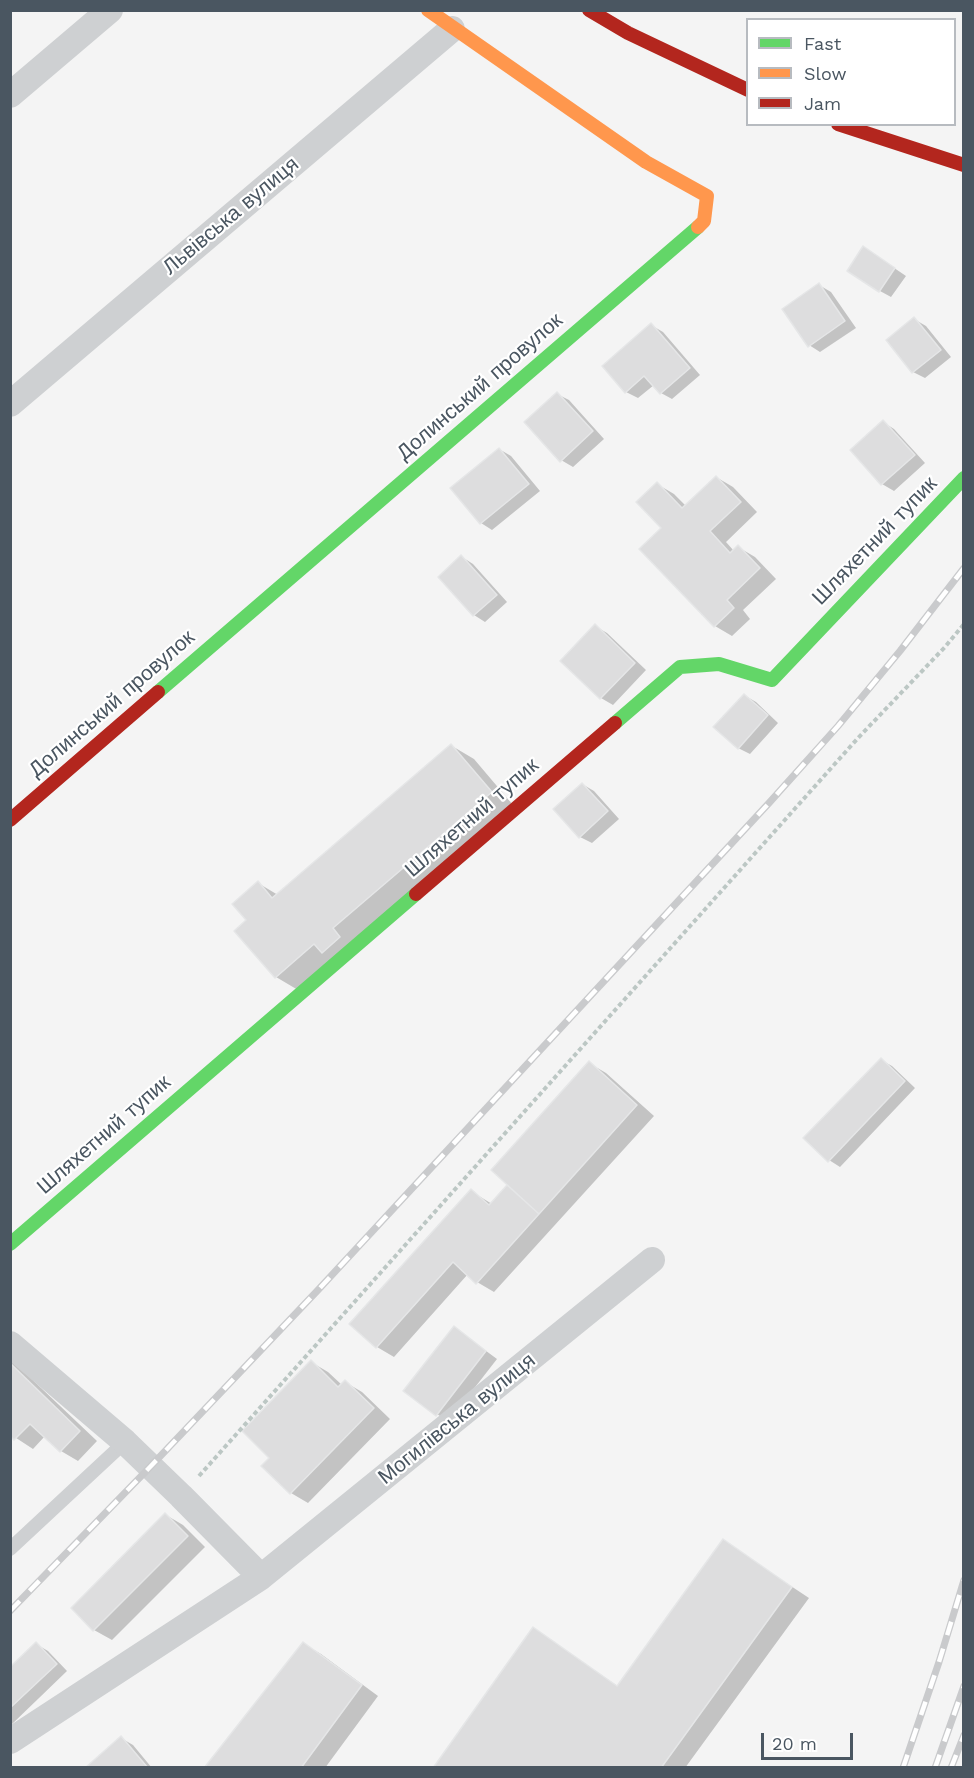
<!DOCTYPE html>
<html>
<head>
<meta charset="utf-8">
<style>
  body { margin:0 }
  #map { position:relative; width:974px; height:1778px; overflow:hidden; background:#f4f4f4; font-family:"Work Sans",sans-serif }
  canvas { display:block }
  .frame { position:absolute; inset:0; border:12px solid #4a5661; pointer-events:none }
  .legend { position:absolute; left:746px; top:18px; width:210px; height:108px; box-sizing:border-box; background:#fff; border:2px solid #b7bbc0; margin:0; padding:8px 10px; list-style:none; font-size:18px; color:#4a5661 }
  .legend li { display:flex; align-items:center; gap:12px; height:30px }
  .legend b { width:30px; border:2px solid #b7bbc0 }
  .scale { position:absolute; left:761px; top:1733px; width:92px; height:27px; box-sizing:border-box; border:3px solid #4a5661; border-top:0; padding-left:8px; font-size:18px; line-height:21px; white-space:nowrap; color:#4a5661; -webkit-text-stroke:4px #fff; paint-order:stroke }
</style>
</head>
<body>
<div id="map">
<canvas width="974" height="1778"></canvas>
<div class="frame"></div>
<ul class="legend">
<li><b style="height:8px;background:#63d668"></b>Fast</li>
<li><b style="height:8px;background:#ff974d"></b>Slow</li>
<li><b style="height:8px;background:#b3261e"></b>Jam</li>
</ul>
<div class="scale">20 m</div>
</div>
<script>
const ctx = document.querySelector('canvas').getContext('2d');
ctx.lineJoin = 'round';
function fill(path, color) {
  ctx.fillStyle = color;
  ctx.fill(path, 'evenodd');
}
function shape(rows) {
  const path = new Path2D();
  for (const r of rows) {
    path.moveTo(r[0], r[1]);
    for (let i = 2; i < r.length; i += 2) path.lineTo(r[i], r[i + 1]);
  }
  return path;
}
function strokePath(path, color, width, dash) {
  ctx.strokeStyle = color;
  ctx.lineWidth = width;
  ctx.lineCap = dash ? 'butt' : 'round';
  ctx.setLineDash(dash || []);
  ctx.stroke(path);
}
function write(font, color, halo, rows, align = 'center') {
  ctx.font = font + ' "Work Sans",sans-serif';
  ctx.lineWidth = 4.5;
  ctx.setLineDash([]);
  ctx.textBaseline = 'middle';
  ctx.strokeStyle = halo;
  ctx.fillStyle = color;
  for (const [text, x, y, turn = 0] of rows) {
    ctx.save();
    ctx.translate(x, y);
    ctx.rotate((+turn || 0) * Math.PI / 180);
    ctx.textAlign = isNaN(turn) ? turn : align;
    if (halo) ctx.strokeText(text, 0, 0);
    ctx.fillText(text, 0, 0);
    ctx.restore();
  }
}
const shadow = shape([
  [875,255,906,276,891,297,880,291],
  [819,285,831,292,856,328,820,352,809,345],
  [914,319,926,326,951,357,925,378,913,372],
  [651,325,663,332,700,375,672,399,661,393,654,385,638,398,626,392],
  [557,394,569,400,604,439,573,467,561,460],
  [883,422,894,429,925,463,894,491,882,484,852,450],
  [499,449,511,456,540,491,492,530,481,523],
  [716,477,733,487,757,512,726,542,734,551,738,547,755,557,776,579,743,610,750,619,732,636,715,626,641,549,663,528,657,484,674,494,686,506],
  [462,557,473,564,507,602,485,622,474,615],
  [595,626,607,633,646,670,613,705,601,698,562,661],
  [744,695,756,702,778,723,750,754,738,748],
  [452,746,474,759,513,805,298,990,276,977,248,921,258,883,278,895],
  [582,784,594,791,619,819,592,843,580,837],
  [881,1060,892,1066,915,1088,840,1167,829,1160],
  [589,1063,606,1073,654,1116,494,1292,477,1282,468,1274,394,1357,377,1347,471,1191,492,1204,509,1185],
  [455,1328,497,1359,448,1422,406,1391],
  [10,1361,19,1367,97,1441,78,1461,61,1451,45,1436,33,1449,10,1434],
  [311,1362,328,1372,342,1385,345,1382,362,1392,390,1419,308,1503,291,1493,271,1458],
  [166,1515,183,1525,205,1547,112,1640,94,1630,73,1608],
  [723,1541,809,1598,685,1768,435,1768,534,1629,619,1687],
  [36,1644,48,1651,67,1671,10,1726,10,1669],
  [304,1644,321,1654,378,1696,325,1768,205,1768],
  [121,1738,133,1745,152,1768,87,1768]
]);
const building = shape([
  [863,246,895,268,879,292,847,271,863,246],
  [819,283,845,321,808,347,782,309,819,283],
  [914,317,941,350,912,373,886,340,914,317],
  [651,323,690,368,660,394,644,376,625,393,602,366,651,323],
  [557,392,593,431,560,462,524,422,557,392],
  [883,420,915,455,881,485,850,450,883,420],
  [499,448,529,484,480,524,450,488,499,448],
  [716,476,741,502,710,531,730,553,738,545,760,568,727,600,734,608,714,627,639,549,661,528,636,502,657,482,682,508,716,476],
  [461,555,497,595,473,616,438,577,461,555],
  [595,624,635,663,600,699,560,661,595,624],
  [744,694,768,715,738,749,713,727,744,694],
  [451,744,492,792,333,928,340,937,322,953,314,944,275,978,234,931,246,920,232,904,258,881,272,898,451,744],
  [582,783,608,811,579,838,553,809,582,783],
  [881,1058,905,1081,828,1162,803,1138,881,1058],
  [589,1061,637,1105,539,1214,491,1170,589,1061],
  [507,1185,539,1214,476,1284,453,1262,376,1348,349,1324,471,1189,489,1205,507,1185],
  [454,1326,486,1351,436,1416,403,1391,454,1326],
  [311,1360,338,1387,345,1380,374,1408,290,1494,261,1466,269,1458,242,1431,311,1360],
  [10,1363,80,1431,60,1452,30,1424,14,1440,10,1436,10,1363],
  [165,1513,188,1536,93,1631,71,1608,165,1513],
  [723,1539,792,1587,661,1768,433,1768,533,1627,617,1686,723,1539],
  [36,1642,57,1664,10,1708,10,1667,36,1642],
  [303,1642,362,1685,301,1768,204,1768,303,1642],
  [121,1736,148,1768,85,1768,121,1736]
]);
const path = shape([
  [199,1476,858,738,945,647,964,624]
]);
const lane = shape([
  [10,1549,125,1442]
]);
const street = shape([
  [10,95,110,10],
  [10,404,452,29],
  [10,1344,125,1442,181,1496,261,1577],
  [10,1741,261,1577,652,1260]
]);
const fast = shape([
  [158,692,698,227],
  [615,723,680,667,719,664,772,680,964,478],
  [10,1244,416,894]
]);
const slow = shape([
  [428,10,646,162,707,196,704,221,698,227]
]);
const jam = shape([
  [589,10,628,33,748,90],
  [838,124,964,165],
  [10,820,158,692],
  [416,894,615,723]
]);
const rail = shape([
  [10,1611,150,1467,318,1290,769,803,838,726,900,651,964,568],
  [903,1768,939,1662,964,1580],
  [935,1768,964,1686],
  [951,1768,964,1735]
]);
const streetNames = [
  ["Львівська вулиця",231,216,-40],
  ["Долинський провулок",480,387,-41],
  ["Шляхетний тупик",875,541,-46],
  ["Долинський провулок",112,704,-41],
  ["Шляхетний тупик",472,818,-41],
  ["Шляхетний тупик",104,1135,-41],
  ["Могилівська вулиця",457,1419,-39]
];
fill(shadow, '#0003');
fill(building, '#ddddde');
strokePath(building, '#e5e6e7', 1.5);
strokePath(path, '#bcc7c4', 4, [4.5, 3]);
strokePath(lane, '#ced0d2', 14);
strokePath(street, '#ced0d2', 26);
strokePath(fast, '#63d668', 14);
strokePath(slow, '#ff974d', 14);
strokePath(jam, '#b3261e', 14);
strokePath(rail, '#c9cacc', 7);
strokePath(rail, '#fff', 4.5, [14]);
write('21px', '#4a5661', '#fff', streetNames);
</script>
</body>
</html>
